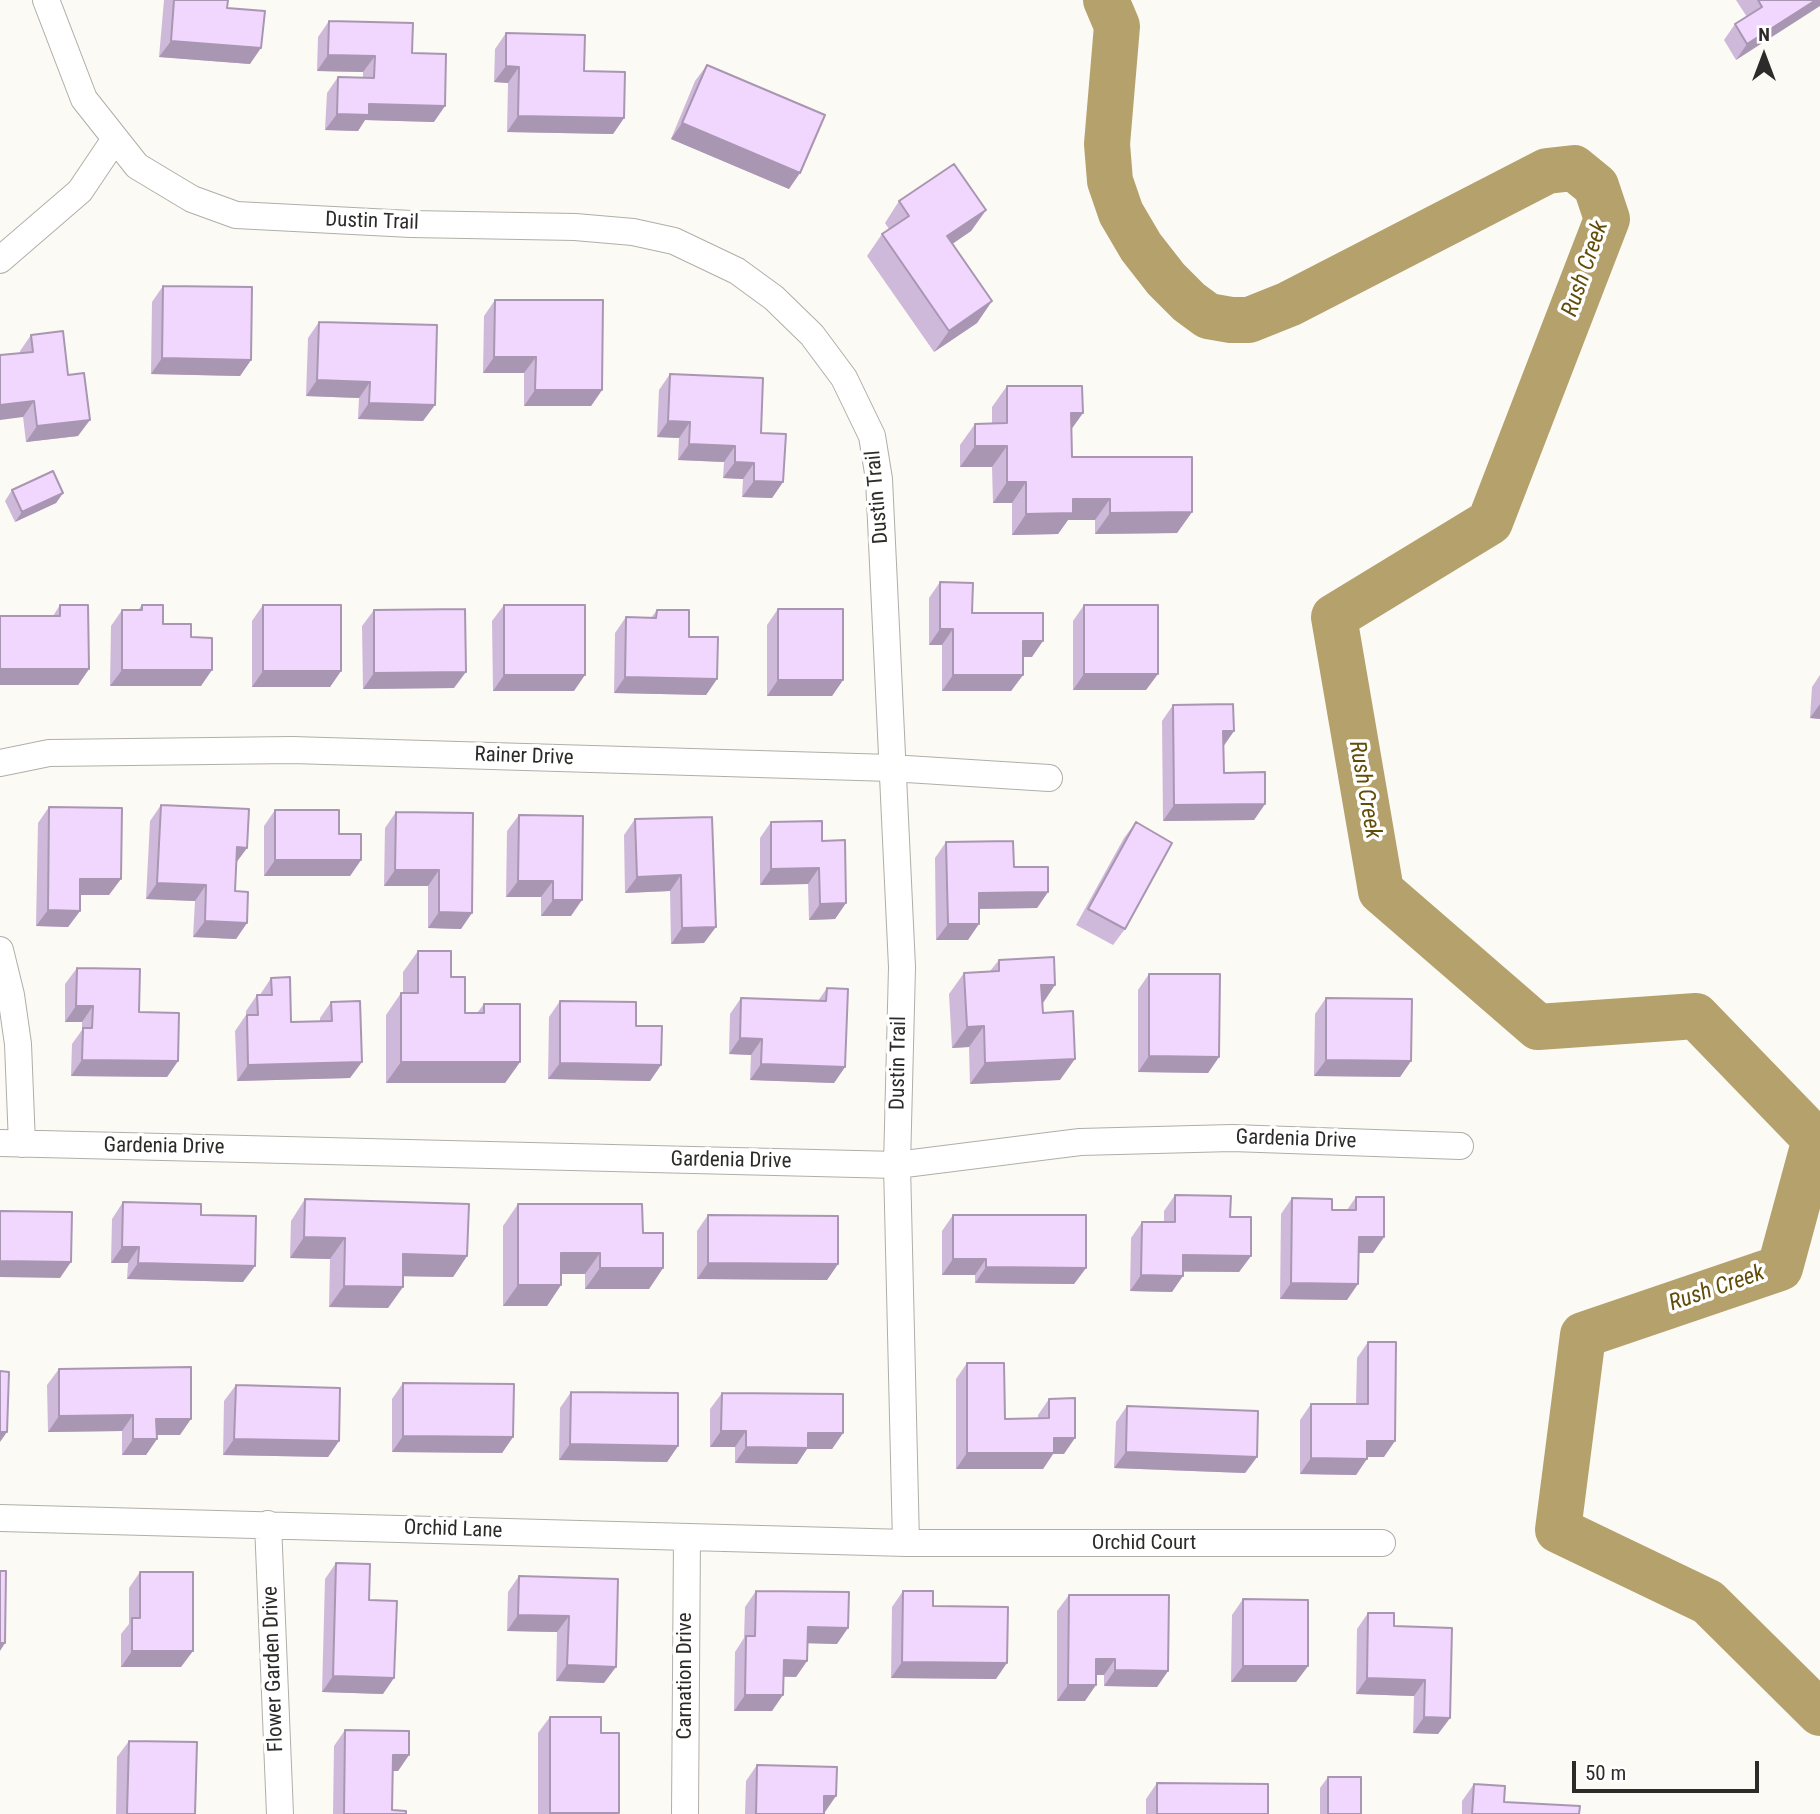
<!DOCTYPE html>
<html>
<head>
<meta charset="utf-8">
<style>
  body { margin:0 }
  #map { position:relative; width:1820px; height:1814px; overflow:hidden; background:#fcfaf4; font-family:"Roboto Condensed",sans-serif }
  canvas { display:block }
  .north { position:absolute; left:1729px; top:21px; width:70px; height:70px; -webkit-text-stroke:5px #fff; paint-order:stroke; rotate:0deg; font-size:19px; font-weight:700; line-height:28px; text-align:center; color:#2c2b29 }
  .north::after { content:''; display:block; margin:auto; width:24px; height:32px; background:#2c2b29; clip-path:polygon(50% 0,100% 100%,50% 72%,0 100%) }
  .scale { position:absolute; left:1572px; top:1761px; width:187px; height:32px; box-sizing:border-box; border:4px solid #2c2b29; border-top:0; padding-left:9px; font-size:21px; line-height:24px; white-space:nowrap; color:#2c2b29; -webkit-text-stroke:5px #fff; paint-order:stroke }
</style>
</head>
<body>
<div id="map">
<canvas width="1820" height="1814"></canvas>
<div class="north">N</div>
<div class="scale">50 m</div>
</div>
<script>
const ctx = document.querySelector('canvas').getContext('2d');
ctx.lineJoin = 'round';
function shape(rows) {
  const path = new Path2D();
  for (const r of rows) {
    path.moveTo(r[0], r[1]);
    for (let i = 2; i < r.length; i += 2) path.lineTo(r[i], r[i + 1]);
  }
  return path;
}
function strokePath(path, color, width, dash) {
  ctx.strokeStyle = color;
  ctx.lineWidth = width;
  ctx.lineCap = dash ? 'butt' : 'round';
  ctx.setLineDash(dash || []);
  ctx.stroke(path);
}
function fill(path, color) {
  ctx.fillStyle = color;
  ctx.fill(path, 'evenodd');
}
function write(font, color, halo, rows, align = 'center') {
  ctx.font = font + ' "Roboto Condensed",sans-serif';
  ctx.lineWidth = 7;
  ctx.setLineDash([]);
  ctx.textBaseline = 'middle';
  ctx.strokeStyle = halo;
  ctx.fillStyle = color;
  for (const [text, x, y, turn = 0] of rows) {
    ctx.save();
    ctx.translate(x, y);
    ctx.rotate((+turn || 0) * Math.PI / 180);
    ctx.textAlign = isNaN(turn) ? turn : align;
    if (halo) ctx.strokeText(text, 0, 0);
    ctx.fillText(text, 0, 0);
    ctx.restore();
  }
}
const river = shape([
  [1106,0,1117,26,1107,144,1110,181,1121,213,1141,247,1166,279,1189,302,1208,316,1231,320,1249,320,1289,304,1547,171,1574,168,1596,186,1607,219,1490,522,1334,617,1381,891,1538,1027,1696,1016,1815,1139,1780,1268,1583,1335,1558,1530,1708,1602,1820,1713]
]);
const street = shape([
  [46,0,84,99,137,166,192,199,236,215,411,224,575,227,633,232,674,241,737,271,774,298,812,335,844,378,872,436,879,479,902,967,897,1165,906,1543],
  [0,260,80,191,115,139],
  [0,763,49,753,292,750,891,768,1049,778],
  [0,950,11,995,18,1044,22,1144],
  [0,1143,897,1165,1080,1142,1232,1138,1460,1146],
  [0,1518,906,1543,1382,1543],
  [268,1524,280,1814],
  [685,1814,687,1537]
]);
const wall = shape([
  [164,0,228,0,227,8,250,64,159,57],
  [1736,0,1820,0,1736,60,1724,40,1735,24,1747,17],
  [329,21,412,53,434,122,365,120,358,131,325,130,327,93,338,77,363,77,363,72,317,71,318,37],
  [506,33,584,71,624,118,613,134,507,132,508,83,494,82,495,49],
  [707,65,789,189,671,139,695,81],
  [899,201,986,210,971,231,952,244,992,301,977,323,934,352,867,256,882,234,889,229,885,223],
  [163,286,251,360,240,376,151,374,152,302],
  [495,300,602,390,591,406,524,406,524,373,483,373,484,316],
  [319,322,423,421,358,419,359,398,306,396,308,338],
  [31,335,68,375,78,436,26,442,23,417,20,351],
  [670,374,761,433,783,482,772,498,742,497,743,479,723,478,724,462,678,460,679,438,657,437,659,390],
  [1007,386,1083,413,1071,429,1072,457,1192,512,1177,533,1095,534,1095,520,1068,520,1058,534,1012,535,1012,503,993,503,992,467,960,467,960,445,975,424,992,424,992,407],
  [12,490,63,493,56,503,15,522,5,501],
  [940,582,972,613,1032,657,1023,657,1023,675,1011,691,942,691,942,645,929,645,929,598],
  [60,605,89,669,78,685,53,616],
  [142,605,163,624,191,637,201,686,110,686,111,626,122,610,138,610],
  [263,605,341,671,330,687,252,687,252,621],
  [504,605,574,691,493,691,492,621],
  [1084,605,1146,690,1073,690,1073,621],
  [778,609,843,680,832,696,767,696,767,625],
  [374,610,454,688,363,689,362,626],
  [657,610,717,679,706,695,614,693,615,633,626,617,651,618],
  [1820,675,1820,719,1810,718,1812,687],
  [1173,705,1234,731,1223,746,1224,773,1265,804,1254,820,1163,821,1162,721],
  [161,805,247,848,236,863,235,891,247,923,236,939,193,937,195,901,146,899,150,821],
  [49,807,109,895,80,895,80,911,68,927,36,926,38,823],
  [275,810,339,834,361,860,350,876,264,876,264,826],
  [396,812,473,813,461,929,428,928,428,886,384,886,385,828],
  [519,815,571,916,541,916,541,897,506,897,507,831],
  [712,817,704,943,671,944,670,891,625,893,624,835,635,819],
  [771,822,822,841,846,903,835,919,809,920,808,884,760,885,760,838],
  [1136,822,1125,929,1113,945,1076,925,1124,838],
  [946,842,1014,867,1048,892,1037,908,979,909,968,940,936,940,935,858],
  [418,951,451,977,465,1013,477,1013,484,1004,520,1062,505,1083,386,1083,386,1015,401,993,403,993,403,972],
  [999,960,1042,1003,1043,1013,1060,1080,970,1084,969,1047,952,1048,949,994,964,973,990,971],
  [77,968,139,1012,178,1061,167,1077,71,1076,72,1044,82,1030,82,1022,65,1022,65,984],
  [1149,974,1219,1057,1208,1073,1138,1072,1138,990],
  [271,978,291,1022,320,1022,320,1018,331,1002,350,1078,237,1081,235,1031,246,1015,246,1011,257,995,260,995],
  [827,988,845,1067,834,1083,750,1080,751,1055,729,1054,730,1014,741,998,818,1001],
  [1326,998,1411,1061,1400,1077,1314,1076,1315,1014],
  [560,1001,636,1026,661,1065,650,1081,548,1079,549,1017],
  [1175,1195,1230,1217,1251,1256,1239,1272,1183,1272,1172,1292,1130,1291,1131,1238,1142,1222,1164,1222,1164,1211],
  [1356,1197,1384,1237,1373,1253,1359,1253,1347,1300,1280,1299,1281,1214,1292,1198,1332,1210,1347,1210],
  [305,1199,467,1256,453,1277,403,1276,388,1308,329,1307,330,1259,290,1258,291,1221],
  [123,1202,201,1215,243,1282,127,1279,128,1263,111,1263,112,1219],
  [518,1204,643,1233,663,1268,649,1289,585,1289,585,1274,561,1274,561,1285,547,1306,503,1306,503,1226],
  [708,1215,838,1264,827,1280,697,1279,697,1231],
  [953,1215,1086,1268,1074,1284,975,1283,975,1275,942,1275,942,1231],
  [1368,1342,1384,1457,1367,1457,1356,1475,1300,1474,1300,1420,1311,1404,1356,1404,1357,1358],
  [967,1363,1005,1419,1038,1418,1038,1415,1049,1399,1064,1454,1053,1454,1043,1469,956,1469,956,1379],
  [59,1369,180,1435,157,1435,157,1439,146,1455,122,1455,122,1431,48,1432,47,1385],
  [403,1383,513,1437,502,1453,392,1452,392,1399],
  [236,1385,339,1441,328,1457,223,1455,224,1401],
  [571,1392,678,1446,667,1462,559,1460,560,1408],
  [722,1393,843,1433,832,1449,807,1449,797,1464,735,1463,735,1447,710,1447,710,1409],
  [1127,1406,1257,1457,1245,1473,1114,1468,1116,1422],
  [336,1563,369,1600,383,1694,322,1692,325,1579],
  [140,1572,181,1667,121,1667,121,1634,129,1624,129,1588],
  [519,1576,618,1579,604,1683,556,1681,557,1632,507,1631,508,1592],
  [756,1591,837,1644,808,1643,807,1661,796,1677,784,1677,772,1711,734,1711,735,1652,744,1638,745,1607],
  [903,1591,933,1606,996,1679,891,1678,892,1607],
  [1069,1595,1168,1671,1157,1687,1104,1686,1104,1675,1096,1675,1085,1701,1057,1701,1057,1611],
  [1243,1599,1308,1666,1296,1682,1231,1682,1232,1615],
  [1368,1613,1394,1626,1450,1718,1438,1734,1413,1733,1414,1696,1356,1694,1357,1629],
  [550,1717,601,1733,618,1814,538,1814,538,1733],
  [345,1730,409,1755,398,1771,392,1771,392,1810,406,1814,333,1814,334,1746],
  [129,1741,195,1814,116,1814,117,1757],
  [757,1765,825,1812,824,1812,824,1814,745,1814,746,1781],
  [1328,1777,1361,1814,1320,1814,1320,1788],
  [1157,1783,1268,1814,1146,1814,1146,1799],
  [1474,1784,1504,1802,1579,1814,1462,1814,1462,1801]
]);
const shadedWall = shape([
  [1816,0,1820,0,1820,6,1736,60,1747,44],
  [171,41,261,48,250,64,159,57],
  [328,55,375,56,363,72,317,71],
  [506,66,519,67,508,83,494,82],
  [369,104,445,106,434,122,365,120,358,131,325,130,337,114],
  [518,116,624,118,613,134,507,132],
  [682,123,800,173,789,189,671,139],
  [986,210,971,231,932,258,947,236],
  [992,301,977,323,934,352,949,331],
  [494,357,536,357,524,373,483,373],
  [162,358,251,360,240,376,151,374],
  [317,380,370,382,359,398,306,396],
  [535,390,602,390,591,406,524,406],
  [34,401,23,417,0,420,0,405],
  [369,403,435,405,423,421,358,419],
  [1071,413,1083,413,1068,434],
  [90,420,78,436,26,442,37,426],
  [668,421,690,422,679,438,657,437],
  [689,444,735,446,724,462,678,460],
  [975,446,1007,446,992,467,960,467],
  [735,462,754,463,743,479,723,478],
  [754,481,783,482,772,498,742,497],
  [1007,482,1026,482,1012,503,993,503],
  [63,493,56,503,15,522,22,512],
  [1073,499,1110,499,1095,520,1068,520,1058,534,1012,535,1026,514],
  [1192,512,1177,533,1095,534,1110,513],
  [940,629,953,629,942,645,929,645],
  [1023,641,1043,641,1032,657,1012,657],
  [0,669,89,669,78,685,0,685],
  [122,670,212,670,201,686,110,686],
  [263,671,341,671,330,687,252,687],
  [466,672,454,688,363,689,374,673],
  [1084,674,1158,674,1146,690,1073,690],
  [504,675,585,675,574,691,493,691],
  [953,675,1023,675,1011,691,942,691],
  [625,677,717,679,706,695,614,693],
  [778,680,843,680,832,696,767,696],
  [1820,704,1820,719,1810,718],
  [1223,731,1234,731,1223,747],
  [1265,804,1254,820,1163,821,1174,805],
  [237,847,247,848,235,864],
  [275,860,361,860,350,876,264,876],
  [819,868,808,884,760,885,771,869],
  [395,870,439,870,428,886,384,886],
  [681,875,670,891,625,893,637,877],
  [80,879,121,879,109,895,69,895],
  [518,881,553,881,541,897,506,897],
  [157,883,206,885,195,901,146,899],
  [1048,892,1037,908,968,909,979,893],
  [553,900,582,900,571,916,541,916],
  [846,903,835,919,809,920,820,904],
  [48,910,80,911,68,927,36,926],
  [439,912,472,913,461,929,428,928],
  [205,921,247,923,236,939,193,937],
  [948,924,979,924,968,940,936,940],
  [716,927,704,943,671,944,682,928],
  [1041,985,1055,985,1041,1006],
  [76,1006,93,1006,82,1022,65,1022],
  [984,1026,969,1047,952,1048,967,1027],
  [740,1038,762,1039,751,1055,729,1054],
  [1149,1056,1219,1057,1208,1073,1138,1072],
  [1075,1059,1060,1080,970,1084,985,1063],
  [82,1060,178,1061,167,1077,71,1076],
  [1326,1060,1411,1061,1400,1077,1314,1076],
  [362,1062,350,1078,237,1081,248,1065],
  [401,1062,520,1062,505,1083,386,1083],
  [560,1063,661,1065,650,1081,548,1079],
  [761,1064,845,1067,834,1083,750,1080],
  [304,1237,345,1238,330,1259,290,1258],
  [1359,1237,1384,1237,1373,1253,1348,1253],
  [122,1247,139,1247,128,1263,111,1263],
  [561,1253,600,1253,585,1274,547,1274],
  [403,1254,467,1256,453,1277,388,1276],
  [1183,1255,1251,1256,1239,1272,1172,1271],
  [953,1259,986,1259,975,1275,942,1275],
  [0,1261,71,1262,60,1278,0,1277],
  [138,1263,255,1266,243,1282,127,1279],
  [708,1263,838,1264,827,1280,697,1279],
  [986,1267,1086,1268,1074,1284,975,1283],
  [600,1268,663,1268,649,1289,585,1289],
  [1141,1275,1183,1276,1172,1292,1130,1291],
  [1291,1283,1358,1284,1347,1300,1280,1299],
  [518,1285,561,1285,547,1306,503,1306],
  [344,1286,403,1287,388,1308,329,1307],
  [133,1415,122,1431,48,1432,59,1416],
  [156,1419,191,1419,180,1435,145,1435],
  [721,1431,746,1431,735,1447,710,1447],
  [0,1432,7,1432,0,1442],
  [808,1433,843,1433,832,1449,807,1449,797,1464,735,1463,746,1447],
  [403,1436,513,1437,502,1453,392,1452],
  [1054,1438,1075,1438,1064,1454,1053,1454,1043,1469,956,1469,967,1453],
  [133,1439,157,1439,146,1455,122,1455],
  [234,1439,339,1441,328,1457,223,1455],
  [1367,1441,1395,1441,1384,1457,1356,1457],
  [570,1444,678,1446,667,1462,559,1460],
  [1126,1452,1257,1457,1245,1473,1114,1468],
  [1311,1458,1367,1459,1356,1475,1300,1474],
  [518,1615,569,1616,557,1632,507,1631],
  [808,1627,848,1628,837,1644,797,1643],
  [0,1643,5,1643,0,1651],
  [132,1651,193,1651,181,1667,121,1667],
  [1096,1659,1115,1659,1104,1675,1085,1675],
  [784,1660,807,1661,796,1677,773,1676],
  [902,1662,1007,1663,996,1679,891,1678],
  [567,1665,616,1667,604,1683,556,1681],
  [1243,1666,1308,1666,1296,1682,1231,1682],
  [1115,1670,1168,1671,1157,1687,1104,1686],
  [333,1676,394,1678,383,1694,322,1692],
  [1367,1678,1425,1680,1414,1696,1356,1694],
  [1068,1685,1096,1685,1085,1701,1057,1701],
  [745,1695,783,1695,772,1711,734,1711],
  [1424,1717,1450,1718,1438,1734,1413,1733],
  [393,1755,409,1755,398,1771,381,1771],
  [824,1796,836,1796,825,1812,813,1812],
  [550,1813,619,1813,618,1814,549,1814]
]);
const building = shape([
  [174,0,228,0,227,8,265,11,261,48,171,41,174,0],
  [1758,0,1816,0,1747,44,1735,24,1762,7,1758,0],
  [329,21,413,23,412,53,446,54,445,106,369,104,369,115,337,114,338,77,374,78,375,56,328,55,329,21],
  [506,33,585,35,584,71,625,72,624,118,518,116,519,67,506,66,506,33],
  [707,65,825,115,800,173,682,123,707,65],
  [954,164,986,210,947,236,992,301,949,331,882,234,909,216,899,201,954,164],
  [163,286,252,287,251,360,162,358,163,286],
  [495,300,603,300,602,390,535,390,536,357,494,357,495,300],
  [319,322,437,325,435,405,369,403,370,382,317,380,319,322],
  [63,331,68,375,84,373,90,420,37,426,34,401,0,405,0,355,33,352,31,335,63,331],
  [670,374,763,378,761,433,786,434,783,482,754,481,754,463,735,462,735,446,689,444,690,422,668,421,670,374],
  [1007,386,1082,386,1083,413,1071,413,1072,457,1192,457,1192,512,1110,513,1110,499,1073,499,1073,513,1026,514,1026,482,1007,482,1007,446,975,446,975,424,1007,423,1007,386],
  [53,471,63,493,22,512,12,490,53,471],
  [940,582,973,583,972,613,1043,613,1043,641,1023,641,1023,675,953,675,953,629,940,629,940,582],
  [60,605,88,605,89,669,0,669,0,616,60,616,60,605],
  [142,605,163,605,163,624,191,624,191,637,212,638,212,670,122,670,122,610,142,610,142,605],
  [263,605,341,605,341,671,263,671,263,605],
  [504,605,585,605,585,675,504,675,504,605],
  [1084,605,1158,605,1158,674,1084,674,1084,605],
  [465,609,466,672,374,673,374,610,465,609],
  [778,609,843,609,843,680,778,680,778,609],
  [657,610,689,610,689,637,718,637,717,679,625,677,626,617,656,618,657,610],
  [1233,704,1234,731,1223,731,1224,773,1265,772,1265,804,1174,805,1173,705,1233,704],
  [161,805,249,809,247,848,237,847,235,891,248,892,247,923,205,921,206,885,157,883,161,805],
  [49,807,122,808,121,879,80,879,80,911,48,910,49,807],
  [275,810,339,810,339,834,361,834,361,860,275,860,275,810],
  [396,812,473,813,472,913,439,912,439,870,395,870,396,812],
  [519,815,583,816,582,900,553,900,553,881,518,881,519,815],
  [712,817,716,927,682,928,681,875,637,877,635,819,712,817],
  [822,821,822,841,845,840,846,903,820,904,819,868,771,869,771,822,822,821],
  [1136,822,1172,843,1125,929,1088,909,1136,822],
  [1013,841,1014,867,1048,867,1048,892,979,893,979,924,948,924,946,842,1013,841],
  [418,951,451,951,451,977,465,977,465,1013,484,1013,484,1004,520,1004,520,1062,401,1062,401,993,418,993,418,951],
  [1054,957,1055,985,1041,985,1043,1013,1073,1011,1075,1059,985,1063,984,1026,967,1027,964,973,999,971,999,960,1054,957],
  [77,968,140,969,139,1012,179,1013,178,1061,82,1060,83,1028,92,1028,93,1006,76,1006,77,968],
  [1149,974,1220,974,1219,1057,1149,1056,1149,974],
  [290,977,291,1022,332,1021,331,1002,360,1001,362,1062,248,1065,247,1015,258,1015,257,995,272,995,271,978,290,977],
  [827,988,848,989,845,1067,761,1064,762,1039,740,1038,741,998,826,1001,827,988],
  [1326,998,1412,999,1411,1061,1326,1060,1326,998],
  [560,1001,636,1002,636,1026,662,1026,661,1065,560,1063,560,1001],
  [1175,1195,1231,1196,1230,1217,1251,1217,1251,1256,1183,1255,1183,1276,1141,1275,1142,1222,1175,1222,1175,1195],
  [1356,1197,1384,1197,1384,1237,1359,1237,1358,1284,1291,1283,1292,1198,1332,1199,1332,1210,1356,1210,1356,1197],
  [305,1199,469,1204,467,1256,403,1254,403,1287,344,1286,345,1238,304,1237,305,1199],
  [123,1202,201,1204,201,1215,256,1216,255,1266,138,1263,139,1247,122,1247,123,1202],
  [518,1204,642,1204,643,1233,663,1233,663,1268,600,1268,600,1253,561,1253,561,1285,518,1285,518,1204],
  [0,1211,72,1212,71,1262,0,1261,0,1211],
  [708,1215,838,1216,838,1264,708,1263,708,1215],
  [953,1215,1086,1215,1086,1268,986,1267,986,1259,953,1259,953,1215],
  [1368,1342,1396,1342,1395,1441,1367,1441,1367,1459,1311,1458,1311,1404,1368,1404,1368,1342],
  [967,1363,1004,1363,1005,1419,1049,1418,1049,1399,1075,1398,1075,1438,1054,1438,1054,1453,967,1453,967,1363],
  [191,1367,191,1419,156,1419,157,1439,133,1439,133,1415,59,1416,59,1369,191,1367],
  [0,1371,9,1372,7,1432,0,1432,0,1371],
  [403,1383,514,1384,513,1437,403,1436,403,1383],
  [236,1385,340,1388,339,1441,234,1439,236,1385],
  [571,1392,678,1393,678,1446,570,1444,571,1392],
  [722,1393,843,1394,843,1433,808,1433,808,1448,746,1447,746,1431,721,1431,722,1393],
  [1127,1406,1258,1411,1257,1457,1126,1452,1127,1406],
  [336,1563,370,1564,369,1600,397,1601,394,1678,333,1676,336,1563],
  [0,1571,6,1571,5,1643,0,1643,0,1571],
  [140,1572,193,1572,193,1651,132,1651,132,1618,140,1618,140,1572],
  [519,1576,618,1579,616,1667,567,1665,569,1616,518,1615,519,1576],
  [756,1591,849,1592,848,1628,808,1627,807,1661,784,1660,783,1695,745,1695,746,1636,755,1636,756,1591],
  [903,1591,933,1591,933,1606,1008,1607,1007,1663,902,1662,903,1591],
  [1069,1595,1169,1595,1168,1671,1115,1670,1115,1659,1096,1659,1096,1685,1068,1685,1069,1595],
  [1243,1599,1308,1600,1308,1666,1243,1666,1243,1599],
  [1368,1613,1394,1613,1394,1626,1452,1628,1450,1718,1424,1717,1425,1680,1367,1678,1368,1613],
  [550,1717,601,1717,601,1733,619,1733,619,1813,550,1813,550,1717],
  [345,1730,409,1731,409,1755,393,1755,392,1810,406,1811,406,1814,344,1814,345,1730],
  [129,1741,197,1742,195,1814,127,1814,129,1741],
  [757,1765,837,1767,836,1796,824,1796,824,1814,756,1814,757,1765],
  [1328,1777,1361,1777,1361,1814,1328,1814,1328,1777],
  [1157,1783,1268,1784,1268,1814,1157,1814,1157,1783],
  [1474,1784,1505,1786,1504,1802,1580,1806,1579,1814,1472,1814,1474,1784]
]);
const streetNames = [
  ["Dustin Trail",372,222,2],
  ["Dustin Trail",878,497,-95],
  ["Rainer Drive",524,757,2],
  ["Dustin Trail",899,1063,-89],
  ["Gardenia Drive",1296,1140,2],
  ["Gardenia Drive",164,1147,1],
  ["Gardenia Drive",731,1161,1],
  ["Orchid Lane",453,1530,2],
  ["Orchid Court",1144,1544],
  ["Flower Garden Drive",274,1669,-92],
  ["Carnation Drive",686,1676,-90]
];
const waterNames = [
  ["Rush Creek",1586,269,-71],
  ["Rush Creek",1364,790,80],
  ["Rush Creek",1717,1289,-19]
];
strokePath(river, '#b4a16c', 46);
strokePath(street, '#b0aea8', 28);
strokePath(street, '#fff', 26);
fill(wall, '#cfb9da');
fill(shadedWall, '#a996b2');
fill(building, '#f1d7fe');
strokePath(building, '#a996b2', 2);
write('21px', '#2c2b29', '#fff', streetNames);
write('italic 23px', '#614d09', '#fff', waterNames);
</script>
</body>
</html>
